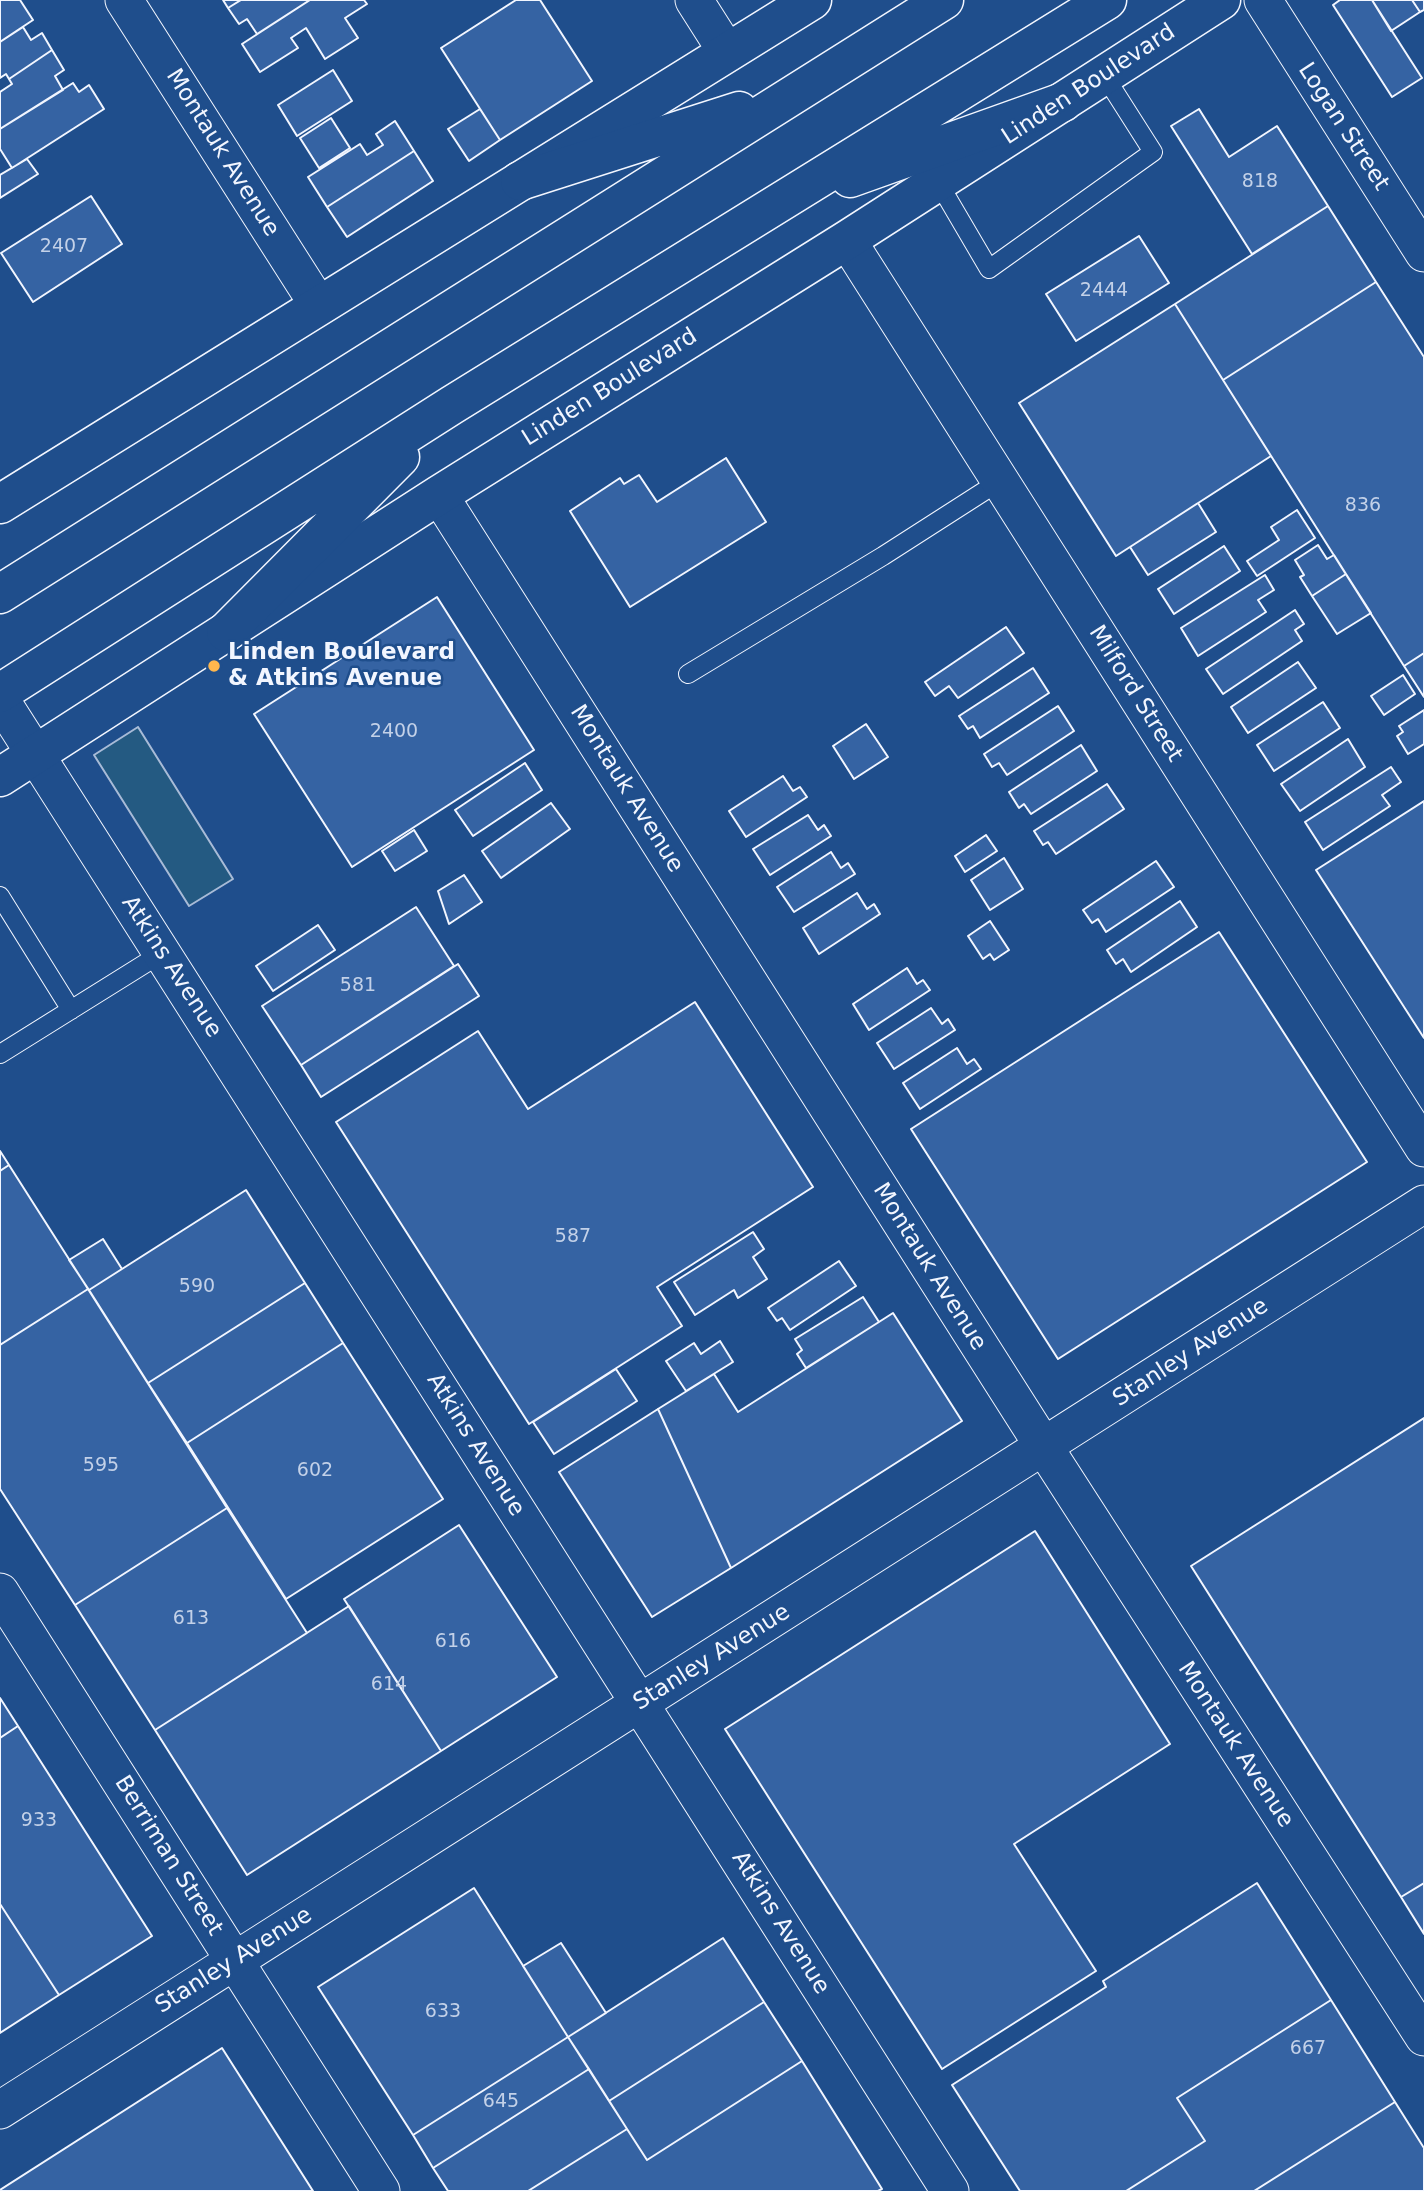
<!DOCTYPE html>
<html>
<head>
<meta charset="utf-8">
<style>
  body { margin:0 }
  canvas { display:block; background:#1f4e8c }
</style>
</head>
<body>
<canvas width="1424" height="2191"></canvas>
<script>
const ctx = document.querySelector('canvas').getContext('2d');
ctx.lineJoin = 'round';
function fill(path, color) {
  ctx.fillStyle = color;
  ctx.fill(path, 'evenodd');
}
function shape(rows) {
  const path = new Path2D();
  for (const r of rows) {
    path.moveTo(r[0], r[1]);
    for (let i = 2; i < r.length; i += 2) path.lineTo(r[i], r[i + 1]);
  }
  return path;
}
function strokePath(path, color, width, dash) {
  ctx.strokeStyle = color;
  ctx.lineWidth = width;
  ctx.lineCap = dash ? 'butt' : 'round';
  ctx.setLineDash(dash || []);
  ctx.stroke(path);
}
function write(font, color, halo, rows, align = 'center') {
  ctx.font = font + ' "DejaVu Sans",sans-serif';
  ctx.lineWidth = 5;
  ctx.setLineDash([]);
  ctx.textBaseline = 'middle';
  ctx.strokeStyle = halo;
  ctx.fillStyle = color;
  for (const [text, x, y, turn = 0] of rows) {
    ctx.save();
    ctx.translate(x, y);
    ctx.rotate((+turn || 0) * Math.PI / 180);
    ctx.textAlign = isNaN(turn) ? turn : align;
    if (halo) ctx.strokeText(text, 0, 0);
    ctx.fillText(text, 0, 0);
    ctx.restore();
  }
}
const green = shape([
  [138,727,233,879,189,906,94,755,138,727]
]);
const building = shape([
  [0,0,20,0,33,20,0,42,0,0],
  [223,0,241,0,228,8,223,0],
  [241,0,310,0,257,34,247,19,239,24,228,8,241,0],
  [310,0,364,0,367,4,345,18,358,38,325,59,306,28,291,38,298,48,260,72,242,44,310,0],
  [516,0,540,0,592,81,500,140,441,48,516,0],
  [1340,0,1372,0,1422,78,1392,97,1333,5,1340,0],
  [1372,0,1412,0,1420,12,1391,31,1372,0],
  [1412,0,1424,0,1424,10,1420,12,1412,0],
  [23,27,31,40,42,33,52,50,9,79,6,74,0,78,0,42,23,27],
  [52,50,64,70,55,76,63,90,0,129,0,92,12,84,9,79,52,50],
  [333,70,352,101,297,136,278,105,333,70],
  [73,83,79,92,89,85,104,109,12,168,0,149,0,129,73,83],
  [480,109,500,140,469,161,448,129,480,109],
  [1199,109,1229,157,1277,126,1328,206,1252,254,1171,126,1199,109],
  [331,118,350,148,319,168,300,138,331,118],
  [395,121,414,151,327,207,308,177,360,144,367,155,383,145,376,134,395,121],
  [414,151,433,181,347,237,327,207,414,151],
  [27,159,38,174,0,198,0,175,27,159],
  [91,196,122,244,33,302,1,253,91,196],
  [1328,206,1376,282,1223,380,1175,304,1328,206],
  [1139,236,1169,283,1076,341,1046,294,1139,236],
  [1376,282,1424,357,1424,653,1404,666,1223,380,1376,282],
  [1175,304,1271,456,1116,556,1019,403,1175,304],
  [726,458,766,522,630,607,570,511,620,478,624,484,639,475,657,502,726,458],
  [1198,503,1216,532,1148,575,1130,547,1198,503],
  [1297,510,1315,538,1257,576,1247,561,1279,540,1271,527,1297,510],
  [1318,545,1327,559,1334,555,1346,574,1312,596,1300,577,1304,575,1295,560,1318,545],
  [1224,546,1240,571,1174,614,1158,589,1224,546],
  [1346,574,1371,613,1337,634,1312,596,1346,574],
  [1265,575,1274,590,1258,600,1266,612,1198,656,1181,628,1265,575],
  [437,597,534,750,352,867,254,714,437,597],
  [1295,610,1304,624,1295,630,1302,641,1223,694,1206,669,1295,610],
  [1006,627,1024,653,958,698,949,686,935,696,925,682,1006,627],
  [1424,653,1424,697,1404,666,1424,653],
  [1298,662,1316,688,1248,733,1231,707,1298,662],
  [1033,668,1049,693,980,738,973,726,968,729,959,716,1033,668],
  [1403,675,1415,694,1384,715,1371,696,1403,675],
  [1323,702,1340,728,1274,771,1257,745,1323,702],
  [1058,706,1074,731,1007,775,999,763,992,767,984,754,1058,706],
  [1424,710,1424,744,1408,754,1397,736,1403,732,1399,726,1424,710],
  [866,724,888,757,854,779,833,746,866,724],
  [1348,739,1365,767,1300,811,1281,784,1348,739],
  [1081,745,1097,771,1031,814,1024,804,1019,808,1009,792,1081,745],
  [525,763,542,790,473,836,455,810,525,763],
  [1391,767,1401,782,1382,795,1390,806,1323,850,1305,822,1391,767],
  [783,776,793,791,800,787,807,797,746,837,729,811,783,776],
  [1107,784,1124,809,1056,854,1048,842,1043,845,1034,831,1107,784],
  [1424,801,1424,1038,1316,870,1424,801],
  [551,803,570,829,501,878,482,851,551,803],
  [808,815,818,830,824,825,831,836,770,875,753,849,808,815],
  [414,830,427,851,395,871,382,851,414,830],
  [986,835,997,851,965,872,955,856,986,835],
  [831,852,841,868,848,863,855,874,794,912,777,887,831,852],
  [1004,858,1023,889,990,910,971,880,1004,858],
  [1156,861,1174,887,1106,932,1098,919,1092,923,1083,910,1156,861],
  [464,875,482,902,449,924,438,891,464,875],
  [857,893,867,909,874,904,880,914,819,954,803,928,857,893],
  [1180,901,1197,927,1131,972,1123,959,1116,964,1107,950,1180,901],
  [416,907,454,966,301,1065,262,1006,416,907],
  [990,921,1009,950,994,960,990,954,983,959,968,936,990,921],
  [318,925,335,950,273,991,256,966,318,925],
  [1219,932,1367,1162,1058,1359,911,1129,1219,932],
  [458,964,479,996,321,1097,301,1065,458,964],
  [907,968,917,984,923,980,930,990,869,1030,853,1004,907,968],
  [695,1002,813,1187,657,1287,682,1326,529,1424,336,1122,478,1031,528,1109,695,1002],
  [931,1008,942,1024,948,1019,955,1030,894,1069,877,1043,931,1008],
  [957,1048,967,1064,974,1059,981,1069,920,1109,903,1083,957,1048],
  [0,1151,9,1165,0,1171,0,1151],
  [9,1165,88,1289,0,1345,0,1171,9,1165],
  [246,1190,305,1283,148,1383,89,1290,246,1190],
  [753,1232,764,1249,753,1257,767,1279,738,1298,734,1290,695,1315,674,1282,753,1232],
  [103,1239,122,1269,89,1290,69,1260,103,1239],
  [839,1261,856,1286,790,1330,782,1318,777,1321,768,1308,839,1261],
  [305,1283,343,1343,187,1443,148,1383,305,1283],
  [88,1289,227,1508,75,1605,0,1489,0,1345,88,1289],
  [863,1297,879,1322,806,1368,797,1354,802,1350,795,1339,863,1297],
  [893,1313,962,1421,731,1568,658,1409,714,1374,738,1412,893,1313],
  [720,1341,733,1362,686,1391,666,1361,694,1343,701,1354,720,1341],
  [343,1343,443,1499,286,1599,187,1443,343,1343],
  [616,1369,637,1401,554,1454,533,1422,616,1369],
  [658,1409,731,1568,652,1617,559,1472,658,1409],
  [1424,1418,1424,1883,1401,1897,1191,1566,1424,1418],
  [227,1508,307,1633,155,1730,75,1605,227,1508],
  [459,1525,557,1677,441,1751,344,1599,459,1525],
  [1035,1531,1170,1744,1014,1844,1096,1971,942,2069,725,1729,1035,1531],
  [349,1606,441,1751,247,1875,155,1730,349,1606],
  [0,1698,18,1726,0,1738,0,1698],
  [18,1726,152,1936,59,1995,0,1904,0,1738,18,1726],
  [1257,1883,1331,2000,1177,2098,1205,2141,1126,2191,1020,2191,952,2085,1106,1987,1103,1981,1257,1883],
  [1424,1883,1424,1934,1401,1897,1424,1883],
  [474,1888,568,2037,413,2135,318,1987,474,1888],
  [0,1904,59,1995,0,2033,0,1904],
  [723,1938,764,2002,609,2101,568,2037,723,1938],
  [561,1943,606,2013,568,2037,523,1966,561,1943],
  [1331,2000,1395,2102,1254,2191,1126,2191,1205,2141,1177,2098,1331,2000],
  [764,2002,802,2061,647,2160,609,2101,764,2002],
  [568,2037,589,2069,433,2168,413,2135,568,2037],
  [222,2048,313,2191,0,2191,0,2190,222,2048],
  [802,2061,882,2189,878,2191,528,2191,627,2129,647,2160,802,2061],
  [589,2069,627,2129,528,2191,448,2191,433,2168,589,2069],
  [1395,2102,1424,2148,1424,2191,1254,2191,1395,2102]
]);
const lane = shape([
  [938,182,989,269,1153,152,1104,75],
  [688,674,883,556,1000,481],
  [0,896,71,1010],
  [0,1054,162,953]
]);
const street = shape([
  [124,0,319,306],
  [694,0,727,52],
  [1263,0,1424,253],
  [847,240,1424,1148],
  [439,495,1044,1447,1424,2037],
  [0,699,950,2191],
  [0,1592,381,2191],
  [0,2110,1424,1204]
]);
const secondary = shape([
  [0,504,812,0],
  [0,777,439,495,847,240,1221,0]
]);
const highway = shape([
  [850,178,1063,102],
  [520,181,739,111],
  [0,594,944,0],
  [226,632,400,457],
  [0,693,452,405,1107,0]
]);
const markers = [
  [214,666,7,"#ffb74d"]
];
const numberNames = [
  ["818",1260,182],
  ["2407",64,247],
  ["2444",1104,291],
  ["836",1363,506],
  ["2400",394,732],
  ["581",358,986],
  ["587",573,1237],
  ["590",197,1287],
  ["595",101,1466],
  ["602",315,1471],
  ["613",191,1619],
  ["616",453,1642],
  ["614",389,1685],
  ["933",39,1821],
  ["633",443,2012],
  ["667",1308,2049],
  ["645",501,2102]
];
const streetNames = [
  ["Linden Boulevard",1089,85,-33],
  ["Logan Street",1343,127,57],
  ["Montauk Avenue",222,153,58],
  ["Linden Boulevard",610,388,-32],
  ["Milford Street",1135,694,58],
  ["Montauk Avenue",626,789,58],
  ["Atkins Avenue",171,967,57],
  ["Montauk Avenue",929,1267,58],
  ["Stanley Avenue",1191,1353,-33],
  ["Atkins Avenue",475,1445,58],
  ["Stanley Avenue",712,1658,-32],
  ["Montauk Avenue",1235,1745,57],
  ["Berriman Street",168,1856,58],
  ["Atkins Avenue",780,1923,58],
  ["Stanley Avenue",234,1961,-32]
];
const poiNames = [
  ["Linden Boulevard",228,653],
  ["& Atkins Avenue",228,679]
];
fill(green, '#245a82');
strokePath(green, '#a8bbd7', 2);
fill(building, '#3563a3');
strokePath(building, '#f2f6ff', 2);
strokePath(lane, '#f2f6ff', 20);
strokePath(street, '#f2f6ff', 39);
strokePath(secondary, '#f2f6ff', 41);
strokePath(highway, '#f2f6ff', 41);
strokePath(lane, '#1f4e8c', 18);
strokePath(street, '#1f4e8c', 37);
strokePath(secondary, '#1f4e8c', 38);
strokePath(highway, '#1f4e8c', 38);
for (const [x, y, r, color] of markers) {
  const dot = new Path2D();
  dot.arc(x, y, r, 0, 2 * Math.PI);
  ctx.fillStyle = color;
  ctx.fill(dot);
  strokePath(dot, '#1f4e8c', 2.5);
}
write('19px', '#c3d1e8', null, numberNames);
write('23px', '#f2f6ff', '#1f4e8c', streetNames);
write('bold 23px', '#f2f6ff', '#1f4e8c', poiNames, 'left');
</script>
</body>
</html>
